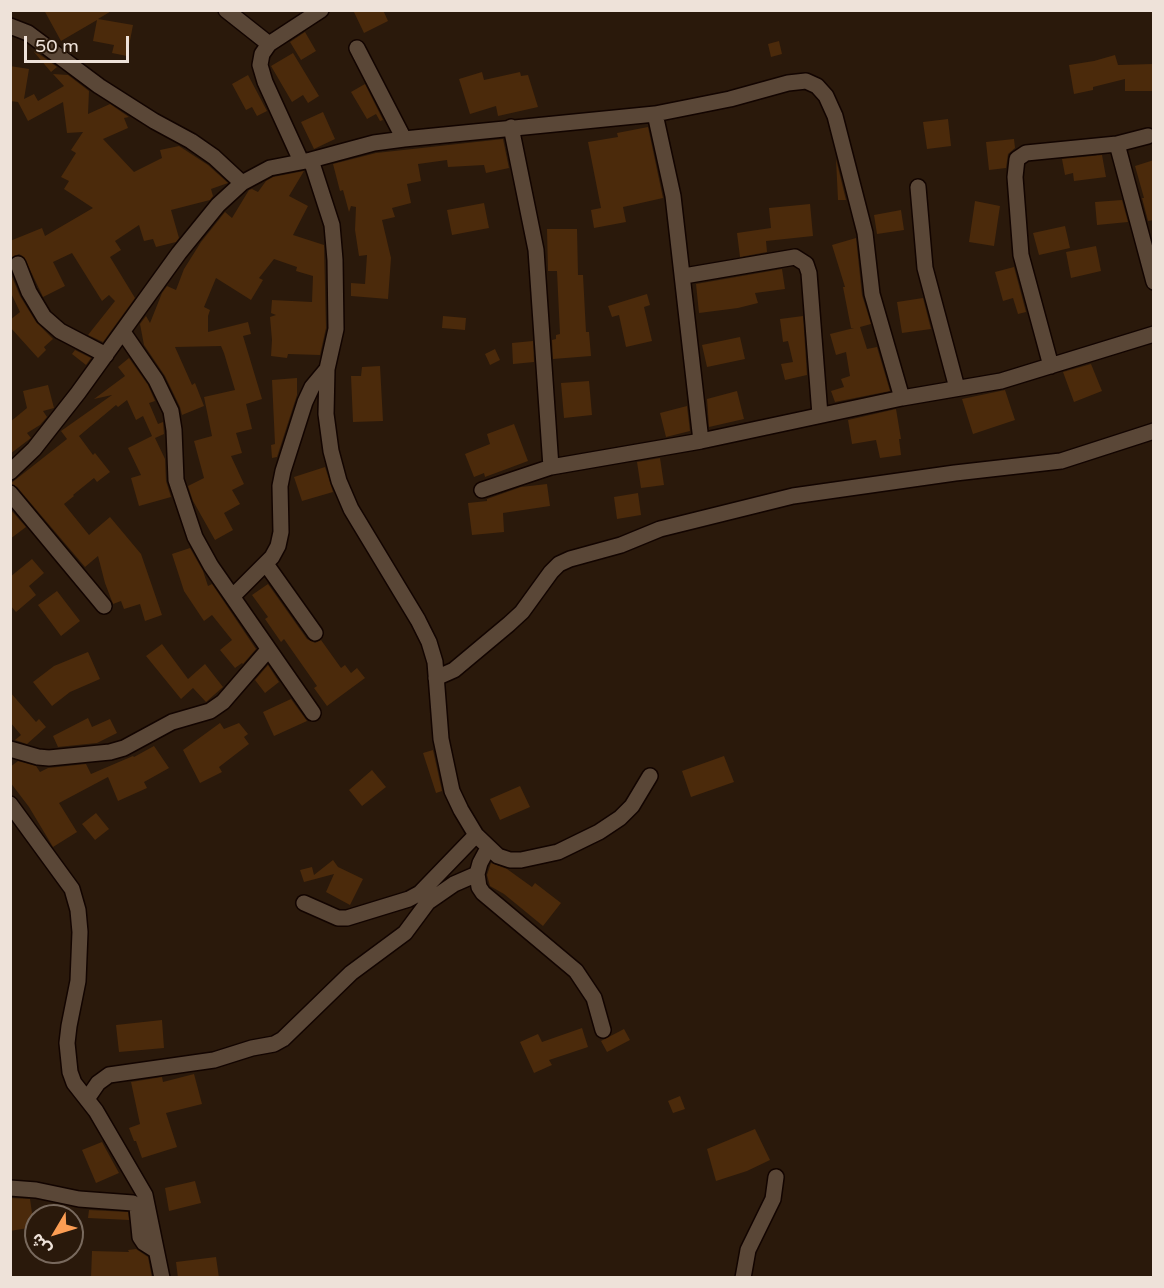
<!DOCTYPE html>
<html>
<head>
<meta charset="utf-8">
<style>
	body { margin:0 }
	#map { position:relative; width:1164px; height:1288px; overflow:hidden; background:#2a190b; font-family:"Varela Round","Noto Sans Arabic",sans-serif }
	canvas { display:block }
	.frame { position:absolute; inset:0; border:12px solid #eee2d9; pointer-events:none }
	.north { position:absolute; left:24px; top:1204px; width:60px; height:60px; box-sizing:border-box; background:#2a190b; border:2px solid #78695d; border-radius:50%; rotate:232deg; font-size:16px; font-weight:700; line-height:24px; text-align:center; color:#eee2d9 }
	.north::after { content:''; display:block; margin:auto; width:21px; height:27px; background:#fc9d53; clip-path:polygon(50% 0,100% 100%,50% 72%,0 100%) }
	.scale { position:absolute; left:24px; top:36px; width:105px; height:27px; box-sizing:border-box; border:3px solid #eee2d9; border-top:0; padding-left:8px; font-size:18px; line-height:21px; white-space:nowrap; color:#eee2d9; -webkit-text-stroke:4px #2a190b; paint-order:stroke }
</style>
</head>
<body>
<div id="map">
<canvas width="1164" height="1288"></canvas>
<div class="frame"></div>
<div class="north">ش</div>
<div class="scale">50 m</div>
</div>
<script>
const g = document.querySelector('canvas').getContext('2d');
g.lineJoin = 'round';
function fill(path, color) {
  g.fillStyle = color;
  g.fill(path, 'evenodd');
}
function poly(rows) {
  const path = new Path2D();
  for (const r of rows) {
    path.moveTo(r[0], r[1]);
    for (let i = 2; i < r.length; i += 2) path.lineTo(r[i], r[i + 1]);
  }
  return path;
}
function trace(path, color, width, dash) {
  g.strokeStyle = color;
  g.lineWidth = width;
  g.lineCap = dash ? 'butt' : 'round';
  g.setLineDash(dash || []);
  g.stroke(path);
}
fill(poly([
	[44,10,113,10,98,19,133,25,127,56,112,53,114,45,93,41,97,20,61,41],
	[353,10,383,10,388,21,364,33],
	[305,32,316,51,301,60,290,42],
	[779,41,782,54,771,57,768,44],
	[35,51,57,67,51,72,34,52],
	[293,53,319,96,308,103,303,95,292,102,271,66],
	[1115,55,1118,65,1153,64,1154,91,1125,91,1125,79,1093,87,1093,90,1074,94,1069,65,1094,61],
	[10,66,29,69,24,99,34,94,38,101,64,86,53,74,68,75,89,91,88,114,110,104,129,117,124,118,128,128,103,139,134,172,162,158,160,150,179,146,208,165,228,183,211,189,213,196,210,200,171,210,179,238,176,242,156,247,153,239,144,241,139,225,115,241,121,250,110,257,135,298,103,342,88,335,115,301,109,295,102,301,72,253,53,262,65,286,43,297,24,257,19,254,10,258,10,241,42,228,45,236,93,208,64,189,69,181,61,177,76,153,71,150,83,132,67,133,63,102,28,121,18,102,10,101],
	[482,72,484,80,520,72,521,76,528,75,538,107,498,116,496,106,470,114,459,79],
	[248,75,267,111,257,116,252,107,246,110,232,84],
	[365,84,383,120,380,121,376,114,367,119,351,92],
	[323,112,335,139,314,149,301,122],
	[948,119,951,146,927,149,923,122],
	[648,127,663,198,623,207,626,222,594,228,591,210,601,208,588,142,618,137,617,133],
	[503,139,509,168,486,173,484,165,448,167,447,160,418,164,421,181,407,184,411,203,392,208,395,217,382,220,391,258,388,299,351,296,351,283,365,284,367,255,359,256,355,230,356,207,351,206,349,212,343,190,340,191,333,164,376,153],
	[1014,139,1015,148,1008,154,1006,168,989,170,986,142],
	[1102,155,1106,177,1074,181,1073,173,1065,175,1062,159],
	[836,159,846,200,838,200],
	[1154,160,1154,220,1148,221,1142,198,1144,198,1135,166],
	[304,171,289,196,308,206,293,235,324,245,326,328,320,355,288,354,287,358,271,356,272,340,270,317,276,315,271,313,272,300,312,302,313,276,296,271,297,267,274,259,259,278,263,280,251,300,216,278,204,307,210,310,208,316,208,332,248,322,251,334,243,336,262,399,246,404,252,429,236,433,242,453,231,456,244,484,232,490,240,504,224,513,233,530,215,540,193,501,188,486,204,478,194,441,212,436,204,397,235,390,224,353,221,346,175,347,192,385,195,383,204,406,182,415,180,407,165,376,144,345,140,324,146,316,150,323,162,293,167,286,176,290,184,269,201,242,225,212,232,218,249,190,252,189,258,192,266,181,273,177],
	[1122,200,1128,222,1097,225,1095,202],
	[975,201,1000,206,994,246,969,242],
	[484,203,489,228,452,235,447,210],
	[810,204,813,236,766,241,767,252,740,257,737,233,771,228,769,208],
	[901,210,904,230,877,234,874,215],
	[1065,226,1070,248,1039,255,1033,233],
	[547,229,577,229,578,275,583,275,586,332,589,332,591,356,553,359,552,340,556,339,556,335,560,334,557,271,548,271],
	[856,238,862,295,871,324,860,327,867,349,877,347,890,391,835,402,831,391,844,387,841,379,850,376,846,352,836,355,830,334,854,328,851,328,843,287,845,287,832,245],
	[1096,246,1101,271,1071,278,1066,252],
	[1014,267,1026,312,1018,314,1013,298,1003,301,995,272],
	[782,269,785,289,755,293,758,303,738,308,699,313,696,284],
	[10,272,20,296,36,322,53,339,44,347,46,350,38,358,10,327,10,320,20,312,10,291],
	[647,294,650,305,644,307,652,341,626,347,619,315,612,317,608,306],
	[923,298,931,329,902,333,897,302],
	[443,316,466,318,465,330,442,328],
	[803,316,807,375,785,380,781,364,793,362,788,341,783,342,780,319],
	[740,337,745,359,707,367,702,345],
	[533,341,534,362,513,364,512,343],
	[495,349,500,360,490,365,485,354],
	[75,350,91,358,86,365,72,354],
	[129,358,148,385,155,401,149,403,158,424,163,422,164,434,155,438,165,459,166,481,171,497,139,506,131,478,141,475,128,448,152,436,143,416,136,420,127,400,118,407,116,405,79,436,93,455,95,453,110,472,97,482,94,478,73,495,74,496,64,504,89,535,110,517,141,554,162,615,145,621,140,604,124,609,121,601,113,604,105,583,98,556,85,567,17,487,10,484,67,439,61,431,112,395,94,399,125,376,118,367],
	[1091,364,1102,391,1074,402,1063,372],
	[380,366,383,421,353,422,351,376,361,376,362,367],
	[297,378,297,395,277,457,272,458,271,445,275,444,272,380],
	[589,381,592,415,564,418,561,383],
	[48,385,54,408,43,411,47,417,40,425,27,433,31,438,10,454,10,422,27,408,23,391],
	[1005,390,1015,420,973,434,962,399],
	[737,391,744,419,709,427,707,399],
	[687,406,690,431,666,437,660,413],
	[896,409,901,439,899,439,901,455,880,458,876,440,852,444,848,420],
	[514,424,528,461,485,477,484,473,474,477,465,454,490,444,487,434],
	[660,458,664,485,641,488,637,462],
	[325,467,333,492,302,501,294,477],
	[547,484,550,506,503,513,504,532,472,535,468,503,487,501,487,499,521,487],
	[638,493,641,515,617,519,614,497],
	[10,509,26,527,10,539],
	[190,548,203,571,208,586,212,584,256,649,243,664,242,663,235,668,220,650,232,640,212,615,204,621,184,591,172,554],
	[32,559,44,573,29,586,36,595,16,612,10,605,10,577],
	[268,584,307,639,315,643,321,640,341,668,345,665,351,673,357,668,365,678,327,706,314,688,317,686,284,639,281,642,265,619,268,617,252,595],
	[57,591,80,621,61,636,38,605],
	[162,644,188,679,205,664,223,687,206,702,193,688,181,699,146,656],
	[88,652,100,679,70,692,52,706,33,682,54,666],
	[268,665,279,682,265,693,255,680],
	[10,692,36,722,39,719,46,727,27,744,15,740,21,735,10,722],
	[291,699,307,721,274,736,263,712],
	[88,718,92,727,110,719,117,733,97,743,58,747,53,736],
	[220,723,224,729,239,723,248,734,244,737,249,744,219,767,222,772,200,783,183,750],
	[154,746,169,768,144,782,147,788,118,801,108,777,59,803,77,832,53,847,29,807,10,782,10,767,18,761,36,766,40,772,48,768,86,764,91,774,133,756,134,757],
	[433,750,442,791,436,793,423,753],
	[724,756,734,782,691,797,682,771],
	[372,770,386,787,362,806,349,790],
	[520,786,530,807,500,820,490,799],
	[96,813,109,829,95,840,82,824],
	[333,860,338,867,363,879,350,905,326,892,334,874,304,882,300,870,312,867,314,875],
	[491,863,507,869,532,887,535,883,561,903,543,926,504,894,490,886,487,875],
	[162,1020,164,1048,119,1052,116,1025],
	[582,1028,588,1047,549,1060,552,1065,534,1073,520,1042,538,1034,542,1042],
	[624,1029,630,1040,607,1052,601,1041],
	[194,1074,202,1104,166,1113,177,1147,142,1158,136,1141,134,1141,129,1128,140,1124,131,1082,162,1077,163,1082],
	[680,1096,685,1109,673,1113,668,1101],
	[755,1129,770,1160,747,1171,716,1181,707,1149],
	[102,1142,119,1173,96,1183,82,1150],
	[195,1181,201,1203,169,1211,165,1188],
	[10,1198,30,1199,34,1227,10,1231],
	[89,1210,128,1212,129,1220,88,1218],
	[136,1249,148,1257,152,1278,91,1278,92,1251,129,1252,128,1250],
	[216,1257,219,1278,178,1278,176,1262]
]), '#4b2a0b');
const minor = poly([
	[226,10,269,44],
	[10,26,28,33,99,86,154,121,191,141,214,157,242,183],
	[357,48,404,139],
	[655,114,673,196,701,441],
	[1117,144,1154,282],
	[311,160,374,143,404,139,655,114,730,99,788,83,806,81,817,86,826,96,835,116,865,233,872,294,902,398],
	[301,161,265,82,260,65,262,54,269,44,321,10],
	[918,187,925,268,957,388],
	[18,264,29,292,44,317,60,331,106,355],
	[684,276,795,257,806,264,809,273,820,415],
	[123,332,156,380,171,411,174,430,176,480,195,537,211,566,313,713],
	[1051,366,1021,255,1015,177,1017,159,1026,153,1117,144,1148,136],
	[551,467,701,441,902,398,1001,381,1154,334],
	[10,472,34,449,78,393,179,253,218,205,242,183,270,168,311,160,332,225,335,260,336,329,327,369,326,414,331,451,339,481,351,509,418,620,429,642,435,662,441,739,452,791,461,810,476,835,498,856,510,860,521,860,558,852,599,832,620,818,632,806,650,776],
	[482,490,551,467,536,250,511,127],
	[10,493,104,606],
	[266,564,315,633],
	[233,596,272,557,278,546,281,532,280,486,283,471,305,402,312,387,327,369],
	[436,678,454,670,509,624,522,612,551,572,559,564,570,559,621,545,660,529,793,496,955,473,1061,461,1154,431],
	[10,749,38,757,49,758,110,752,124,748,172,722,210,711,223,702,268,650],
	[10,804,72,889,78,910,80,932,78,981,69,1026,67,1043,70,1072,74,1083,96,1111,145,1195,162,1278],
	[488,848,480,863,477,874,479,887,483,893,576,971,594,998,603,1030],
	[304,903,338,918,347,918,409,899,420,893,476,835],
	[87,1099,98,1083,109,1075,214,1060,252,1048,274,1044,283,1039,351,973,405,933,428,902,454,884,477,874],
	[10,1188,36,1190,79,1199,133,1203,137,1207,140,1237,144,1243,155,1250],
	[743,1278,748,1250,773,1199,776,1177]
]);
trace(minor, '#120400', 18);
trace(minor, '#5a4737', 15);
</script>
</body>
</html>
